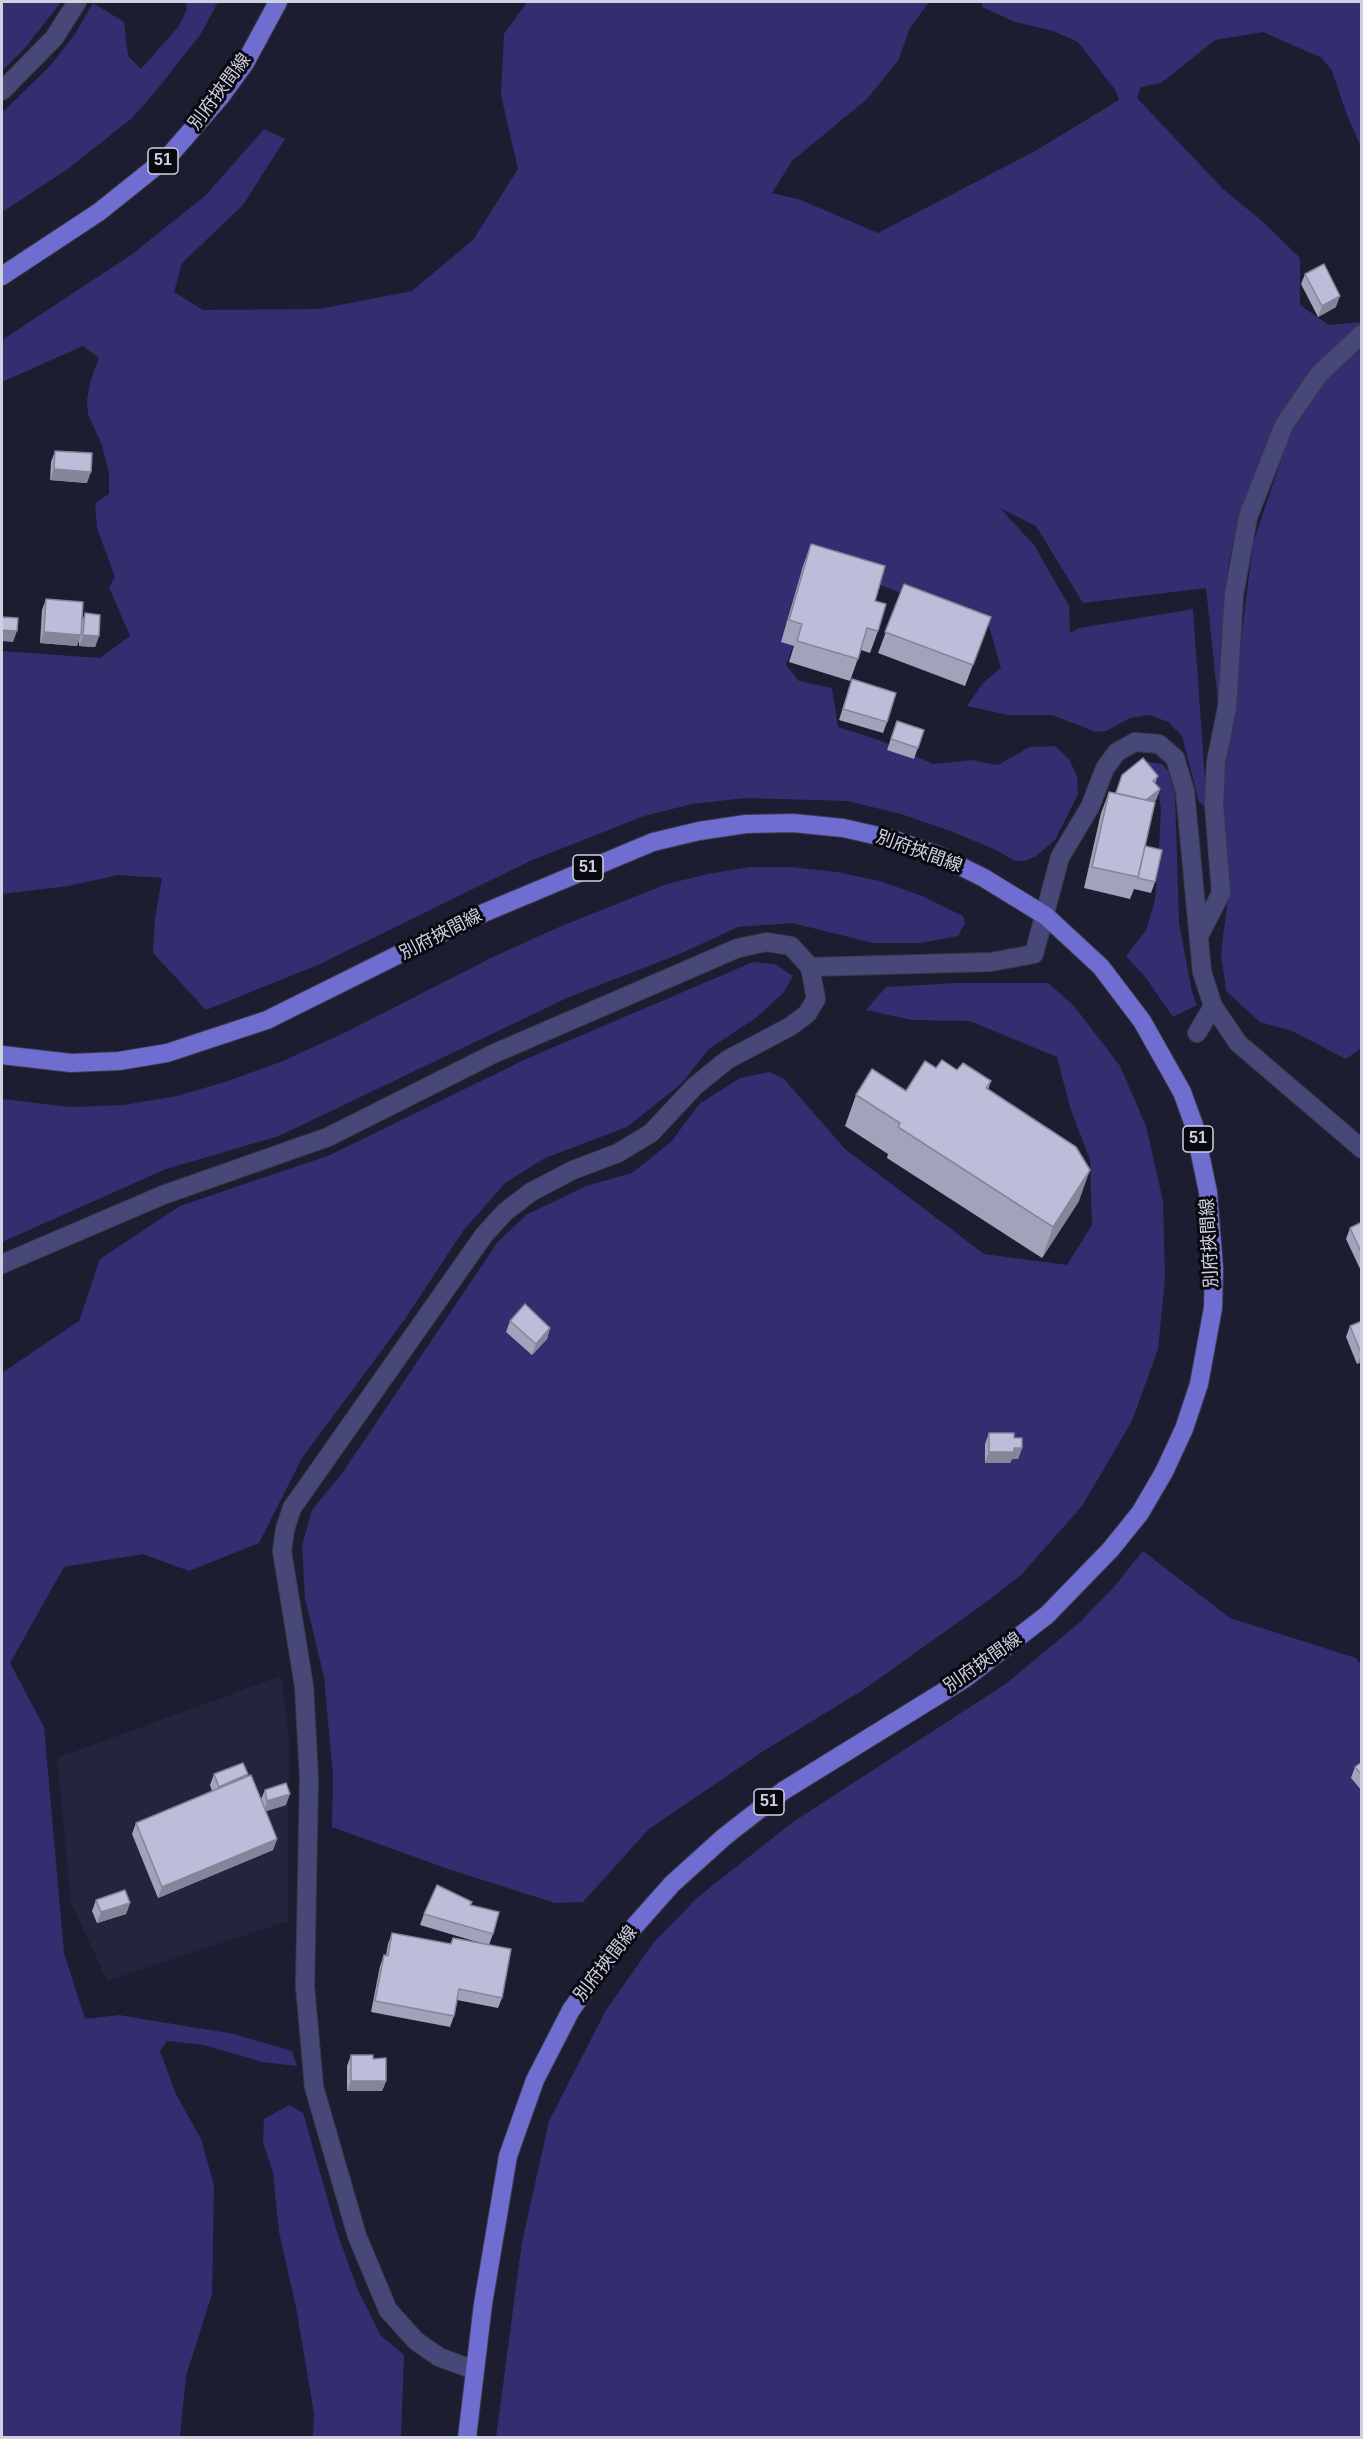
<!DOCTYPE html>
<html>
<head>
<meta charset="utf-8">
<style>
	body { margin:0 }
	#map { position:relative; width:1363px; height:2439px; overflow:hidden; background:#1d1d31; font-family:Arial,sans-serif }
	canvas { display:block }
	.frame { position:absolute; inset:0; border:3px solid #d0d1df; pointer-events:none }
</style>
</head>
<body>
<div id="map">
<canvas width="1363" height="2439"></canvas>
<div class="frame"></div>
</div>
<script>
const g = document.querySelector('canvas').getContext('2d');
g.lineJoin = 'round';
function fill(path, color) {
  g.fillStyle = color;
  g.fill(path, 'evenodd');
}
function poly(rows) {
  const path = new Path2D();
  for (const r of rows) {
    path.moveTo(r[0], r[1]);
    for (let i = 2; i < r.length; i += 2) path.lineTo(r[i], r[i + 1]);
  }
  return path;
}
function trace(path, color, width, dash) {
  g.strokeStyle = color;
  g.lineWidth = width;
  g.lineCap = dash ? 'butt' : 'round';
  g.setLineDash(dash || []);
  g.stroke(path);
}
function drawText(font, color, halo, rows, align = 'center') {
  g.font = font + ' Arial,"Noto Sans JP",sans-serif';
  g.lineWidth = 6;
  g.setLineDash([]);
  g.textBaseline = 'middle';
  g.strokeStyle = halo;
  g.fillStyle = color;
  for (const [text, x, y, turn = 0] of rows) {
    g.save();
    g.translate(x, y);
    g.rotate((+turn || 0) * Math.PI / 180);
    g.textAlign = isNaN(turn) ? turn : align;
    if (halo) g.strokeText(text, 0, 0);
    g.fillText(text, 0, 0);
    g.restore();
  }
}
fill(poly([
	[281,1676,289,1736,288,1921,107,1981,71,1902,57,1758]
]), '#24243e');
fill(poly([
	[2,2,61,2,25,48,2,71],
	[186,2,218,2,200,35,155,92,132,118,68,169,2,212,2,113,50,66,75,34,93,3,124,22,128,56,141,69,179,26,187,9],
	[527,2,929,2,910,28,898,61,867,99,792,161,772,193,801,200,878,233,1035,151,1119,100,1116,91,1078,42,1053,31,1015,22,982,7,982,2,1361,2,1361,147,1347,115,1332,71,1322,58,1263,32,1215,40,1161,83,1141,87,1137,98,1222,188,1263,222,1300,258,1300,305,1329,325,1361,322,1361,325,1336,347,1279,418,1262,455,1238,520,1229,563,1221,640,1219,711,1206,588,1083,603,1036,526,1000,508,1034,545,1069,606,1070,633,1079,628,1193,609,1207,808,1199,802,1182,736,1168,722,1149,715,1130,718,1106,731,1096,732,1052,715,1008,715,967,706,983,683,1001,668,989,626,824,564,786,665,799,681,832,688,838,727,879,740,933,764,971,760,998,765,1030,747,1055,746,1069,759,1077,776,1078,794,1055,840,1036,856,1025,861,1015,861,994,849,953,832,901,814,847,801,745,798,692,804,644,816,530,861,318,965,206,1010,153,953,155,919,162,878,118,875,68,886,2,894,2,651,100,658,130,636,109,587,115,577,97,528,95,503,109,494,109,473,102,445,88,414,87,400,91,379,99,358,83,346,2,382,2,340,131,255,206,195,264,129,285,139,243,205,182,263,174,292,203,310,319,309,412,291,473,240,518,169,501,95,504,34],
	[1361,349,1361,1048,1346,1059,1292,1031,1260,1022,1226,991,1221,953,1230,881,1221,805,1253,543,1292,428,1311,395,1329,376],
	[1143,761,1162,764,1168,771,1175,793,1179,923,1192,992,1197,1005,1173,1017,1146,978,1126,956,1146,930,1155,900,1159,852,1161,809,1158,789],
	[749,867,791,867,837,872,880,881,922,896,963,916,965,923,958,936,921,943,873,943,792,923,738,927,682,953,569,997,279,1136,166,1169,2,1242,2,1099,71,1107,124,1105,177,1096,228,1081,283,1061,346,1032,493,957,559,927,667,884,708,874],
	[753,962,775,964,793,976,784,992,757,1017,709,1049,681,1084,627,1127,545,1158,505,1183,463,1231,405,1319,302,1458,259,1543,189,1571,143,1554,64,1567,10,1663,44,1727,64,1953,85,2019,119,2015,234,2034,292,2051,297,2066,262,2062,204,2045,167,2041,160,2051,176,2094,201,2139,214,2186,212,2294,186,2376,180,2437,2,2437,2,1373,79,1321,100,1259,180,1206,330,1155,526,1059],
	[957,983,1048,983,1074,1006,1120,1066,1146,1126,1163,1201,1165,1280,1158,1349,1132,1421,1082,1506,1021,1575,989,1600,866,1688,762,1752,649,1829,583,1902,555,1903,448,1869,332,1827,333,1776,324,1677,305,1598,302,1546,312,1510,343,1472,497,1243,526,1215,586,1186,632,1173,672,1141,699,1104,740,1078,770,1072,784,1079,845,1149,984,1254,1067,1265,1092,1225,1090,1160,1070,1107,1057,1057,970,1021,912,1020,866,1010,886,987],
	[1143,1551,1230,1618,1356,1658,1361,1665,1361,2437,496,2438,522,2242,549,2121,606,2010,654,1942,698,1897,793,1822,1007,1683,1079,1623,1113,1588],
	[289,2105,303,2113,337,2232,357,2288,381,2336,404,2355,401,2437,313,2437,314,2414,296,2307,279,2232,273,2173,263,2142,264,2119]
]), '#322e6f');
const minor = poly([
	[2,91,54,38,77,2],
	[1200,934,1221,893,1214,804,1216,762,1227,708,1234,595,1248,517,1284,425,1319,374,1362,334],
	[810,967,991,962,1034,954,1060,857,1090,807,1105,768,1117,752,1135,742,1159,744,1175,758,1185,791,1202,972,1213,1006,1238,1043,1362,1149],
	[1197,1033,1213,1006],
	[2,1264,163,1195,328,1137,493,1054,738,948,767,942,791,946,810,967,816,999,807,1014,791,1026,727,1060,695,1086,651,1133,618,1153,573,1170,531,1192,505,1212,484,1235,292,1508,285,1529,282,1551,304,1686,309,1778,305,1986,314,2087,357,2236,388,2310,416,2341,439,2357,474,2370]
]);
const major = poly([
	[2,276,99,212,169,156,221,96,245,63,278,2],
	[2,1055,71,1063,119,1061,167,1053,267,1020,474,917,653,842,699,831,746,824,793,823,843,828,892,839,940,856,984,878,1046,916,1101,967,1142,1021,1182,1092,1194,1125,1208,1192,1214,1269,1213,1308,1199,1384,1184,1429,1164,1472,1140,1513,1111,1549,1047,1615,964,1679,783,1791,724,1837,672,1884,617,1946,571,2010,535,2080,508,2156,483,2304,467,2438]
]);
trace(minor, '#3a3a4d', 20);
trace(major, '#3a3a4d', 20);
trace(minor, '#474877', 18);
trace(major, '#6f6dcf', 18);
fill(poly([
	[1305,274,1336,307,1318,317,1301,284],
	[55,451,87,483,50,480,51,462],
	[811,544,875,601,878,631,870,653,861,650,850,681,789,662,794,646,781,642,803,566],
	[904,584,991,617,965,686,878,653],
	[46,599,82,621,85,613,99,636,95,647,79,646,79,639,77,646,40,643,42,610],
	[852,679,887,722,883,733,839,720],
	[897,721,924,730,914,759,887,750],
	[1158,776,1155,783,1160,789,1156,800,1153,802,1145,846,1155,882,1151,893,1134,889,1130,899,1084,888,1101,813,1109,792,1116,793],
	[936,1068,957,1070,991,1081,988,1090,1079,1201,1042,1258,887,1158,888,1154,845,1126,856,1095,906,1091],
	[1362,1222,1362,1273,1346,1239,1350,1228],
	[510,1321,550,1328,547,1339,532,1355,506,1332],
	[1362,1321,1362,1362,1357,1364,1346,1337,1350,1326],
	[989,1433,1014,1438,1022,1448,1018,1459,1012,1459,1010,1463,985,1463,985,1444],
	[1362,1762,1362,1791,1351,1778,1355,1767],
	[214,1774,247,1777,261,1799,265,1790,286,1805,266,1811,277,1839,273,1850,158,1898,132,1834,136,1823,212,1791,210,1785],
	[96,1900,130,1903,126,1914,97,1923,92,1911],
	[472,1902,471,1905,493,1934,489,1945,502,1998,498,2008,457,2000,454,2016,450,2027,371,2012,380,1966,384,1955,386,1955,388,1944,392,1933,450,1944,453,1938,484,1944,420,1925,424,1914],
	[351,2055,373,2059,386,2081,382,2091,347,2091,347,2066]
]), '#a2a3bb');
fill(poly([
	[1340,296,1336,307,1318,317,1322,306],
	[54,469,91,472,87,483,50,480],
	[2,630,17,631,13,642,2,641],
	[44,632,81,635,77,646,40,643],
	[83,635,99,636,95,647,79,646],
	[1160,789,1156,800,1140,812,1144,801],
	[1090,1170,1079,1201,1042,1258,1053,1227],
	[550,1328,547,1339,532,1355,536,1344],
	[1362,1353,1362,1362,1357,1364],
	[1014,1448,1022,1448,1018,1459,1012,1459,1010,1463,985,1463,989,1452],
	[248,1774,244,1785,215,1798,219,1787],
	[290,1794,286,1805,264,1812,267,1801],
	[277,1839,273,1850,158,1898,162,1887],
	[130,1903,126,1914,97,1923,101,1912],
	[351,2081,386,2081,382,2091,347,2091]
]), '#848598');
const building = poly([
	[1324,264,1340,296,1322,306,1305,274,1324,264],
	[55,451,92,453,91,472,54,469,55,451],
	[811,544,885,566,875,601,886,604,878,631,867,628,858,659,797,641,802,624,789,620,811,544],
	[904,584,991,617,973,665,885,632,904,584],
	[46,599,83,602,81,635,44,632,46,599],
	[85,613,100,615,99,636,83,635,85,613],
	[2,617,18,618,17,631,2,630,2,617],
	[852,679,896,693,887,722,843,709,852,679],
	[897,721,924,730,918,748,891,739,897,721],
	[1143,758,1158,776,1153,781,1160,789,1146,800,1116,793,1122,775,1143,758],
	[1109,792,1155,802,1138,877,1092,867,1109,792],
	[1145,846,1162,850,1155,882,1138,878,1145,846],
	[942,1060,957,1070,963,1063,991,1081,986,1088,1076,1147,1090,1170,1053,1227,898,1127,900,1123,856,1095,872,1069,906,1091,925,1061,936,1068,942,1060],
	[1362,1222,1362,1254,1350,1228,1362,1222],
	[525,1304,550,1328,536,1344,510,1321,525,1304],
	[1362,1321,1362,1353,1361,1353,1350,1326,1362,1321],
	[989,1433,1014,1433,1014,1438,1022,1438,1022,1448,1014,1448,1014,1452,989,1452,989,1433],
	[1362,1762,1362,1775,1355,1767,1362,1762],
	[243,1763,248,1774,219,1787,214,1774,243,1763],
	[251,1775,277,1839,162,1887,136,1823,251,1775],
	[286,1783,290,1794,267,1801,265,1790,286,1783],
	[437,1885,472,1902,470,1905,499,1912,493,1934,424,1914,437,1885],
	[125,1890,130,1903,101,1912,96,1900,125,1890],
	[392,1933,451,1944,453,1938,511,1949,502,1998,459,1989,454,2016,375,2001,384,1955,388,1956,392,1933],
	[351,2055,373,2055,373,2059,386,2058,386,2081,351,2081,351,2055]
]);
fill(building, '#bcbed9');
trace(building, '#848598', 1.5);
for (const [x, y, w] of [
	[163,161,30],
	[588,868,30],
	[1198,1139,30],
	[769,1802,30]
]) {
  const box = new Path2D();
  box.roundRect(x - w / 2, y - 13, w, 26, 4.5);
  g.fillStyle = '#080911';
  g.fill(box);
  trace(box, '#d0d1df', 1.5);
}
drawText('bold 16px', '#d0d1df', null, [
	["51",163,161],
	["51",588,868],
	["51",1198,1139],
	["51",769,1802]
]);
drawText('18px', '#d0d1df', '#080911', [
	["別府挾間線",220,92,-53],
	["別府挾間線",919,852,20],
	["別府挾間線",441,935,-27],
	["別府挾間線",1210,1243,-93],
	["別府挾間線",983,1663,-35],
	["別府挾間線",606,1964,-52]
]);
</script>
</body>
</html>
